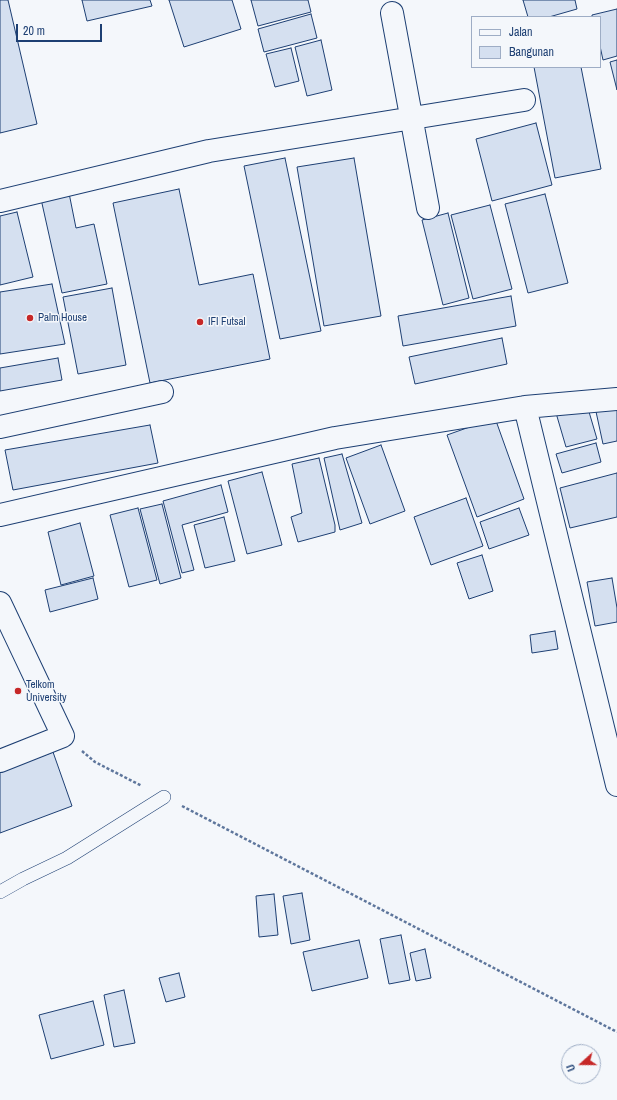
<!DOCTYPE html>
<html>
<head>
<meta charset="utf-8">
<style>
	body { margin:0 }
	#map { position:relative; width:617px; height:1100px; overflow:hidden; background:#f4f7fb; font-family:"Archivo Narrow",sans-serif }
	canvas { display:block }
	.legend { position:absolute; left:471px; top:16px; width:130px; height:52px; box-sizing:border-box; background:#f4f7fb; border:1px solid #9eadc5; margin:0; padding:5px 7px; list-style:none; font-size:12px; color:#1d3f73 }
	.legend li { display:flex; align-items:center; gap:8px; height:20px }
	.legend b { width:20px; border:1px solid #9eadc5 }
	.north { position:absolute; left:561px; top:1044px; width:40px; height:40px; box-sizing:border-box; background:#f4f7fb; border:1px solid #9eadc5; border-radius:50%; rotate:249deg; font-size:11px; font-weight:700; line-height:16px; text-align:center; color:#1d3f73 }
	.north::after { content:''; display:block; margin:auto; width:14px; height:18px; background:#c62828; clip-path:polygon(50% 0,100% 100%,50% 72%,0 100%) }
	.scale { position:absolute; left:16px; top:24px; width:86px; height:18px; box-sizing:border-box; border:2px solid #1d3f73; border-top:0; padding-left:5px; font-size:12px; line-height:14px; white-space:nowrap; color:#1d3f73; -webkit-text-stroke:3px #f4f7fb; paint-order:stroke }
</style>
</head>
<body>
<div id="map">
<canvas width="617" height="1100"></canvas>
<ul class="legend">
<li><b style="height:5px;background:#f4f7fb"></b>Jalan</li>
<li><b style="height:11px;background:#d5e0f0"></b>Bangunan</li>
</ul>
<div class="north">U</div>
<div class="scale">20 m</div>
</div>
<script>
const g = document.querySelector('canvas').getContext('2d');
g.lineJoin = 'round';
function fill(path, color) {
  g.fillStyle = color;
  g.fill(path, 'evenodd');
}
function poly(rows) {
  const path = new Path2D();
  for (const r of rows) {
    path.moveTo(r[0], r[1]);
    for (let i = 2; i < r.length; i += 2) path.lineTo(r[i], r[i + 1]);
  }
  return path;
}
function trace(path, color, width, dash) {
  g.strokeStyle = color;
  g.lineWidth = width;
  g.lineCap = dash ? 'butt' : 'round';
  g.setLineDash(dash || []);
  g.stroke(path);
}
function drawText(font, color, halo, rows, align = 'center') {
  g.font = font + ' "Archivo Narrow",sans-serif';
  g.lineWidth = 3;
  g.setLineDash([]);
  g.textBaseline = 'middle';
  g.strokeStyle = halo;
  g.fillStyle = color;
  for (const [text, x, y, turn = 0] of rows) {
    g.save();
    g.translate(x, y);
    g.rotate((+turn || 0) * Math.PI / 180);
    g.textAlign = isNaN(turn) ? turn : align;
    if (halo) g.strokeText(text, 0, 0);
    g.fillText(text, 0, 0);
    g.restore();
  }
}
const building = poly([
	[0,0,8,0,37,124,0,133,0,0],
	[82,0,150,0,152,6,87,21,82,0],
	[169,0,232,0,241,29,184,47,169,0],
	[251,0,308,0,311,12,258,26,251,0],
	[523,0,575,0,577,9,549,17,528,17,523,0],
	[617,9,617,56,603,60,600,46,600,17,592,17,592,15,617,9],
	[311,14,317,38,264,52,258,29,311,14],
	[321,40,332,90,307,96,295,47,321,40],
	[291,48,299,81,275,87,266,54,291,48],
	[617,60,617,90,610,62,617,60],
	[534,67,581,67,601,169,555,178,534,67],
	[536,123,552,185,492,201,476,139,536,123],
	[285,158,321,331,280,339,244,166,285,158],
	[354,158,381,316,324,326,297,167,354,158],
	[179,189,199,285,253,274,270,359,150,383,113,203,179,189],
	[69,193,76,228,94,224,107,284,62,293,41,199,69,193],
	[545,194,568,283,528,293,505,204,545,194],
	[490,205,512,289,473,299,451,215,490,205],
	[17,212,33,277,0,285,0,216,17,212],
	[448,213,469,298,443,305,422,220,448,213],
	[52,284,65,344,0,354,0,292,52,284],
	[112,288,126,365,78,374,63,297,112,288],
	[511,296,516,326,403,346,398,316,511,296],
	[502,338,507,364,415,384,409,357,502,338],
	[58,358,62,380,0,391,0,368,58,358],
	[617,402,617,441,603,444,595,407,617,402],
	[587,405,597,439,566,447,556,413,587,405],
	[495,418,524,499,477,517,447,435,495,418],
	[150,425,158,463,13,490,5,450,150,425],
	[596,443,601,462,562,473,556,454,596,443],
	[381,445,405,511,370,524,346,458,381,445],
	[342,454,362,523,340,530,324,458,342,454],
	[319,458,335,525,335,532,298,542,291,517,302,513,292,464,319,458],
	[262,472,282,545,247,554,228,481,262,472],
	[617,473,617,517,570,528,560,488,617,473],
	[221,485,228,512,182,525,194,570,182,573,163,501,221,485],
	[466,498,483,546,431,565,414,517,466,498],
	[162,504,181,578,160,584,140,509,162,504],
	[138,508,157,580,129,587,110,515,138,508],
	[519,508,529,535,489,549,480,522,519,508],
	[224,517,235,561,205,568,194,525,224,517],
	[80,523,94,576,61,585,48,532,80,523],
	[482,555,493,591,469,599,457,563,482,555],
	[93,578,98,599,50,612,45,590,93,578],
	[612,578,617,608,617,622,595,626,587,582,612,578],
	[555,631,558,649,532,653,530,635,555,631],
	[53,752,72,806,0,833,0,772,53,752],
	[302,893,310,940,291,944,283,896,302,893],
	[274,894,278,935,259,937,256,896,274,894],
	[401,935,410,980,389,984,380,939,401,935],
	[359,940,368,978,312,991,303,952,359,940],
	[425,949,431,978,416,981,410,953,425,949],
	[179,973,185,997,166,1002,159,978,179,973],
	[124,990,135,1043,114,1047,104,995,124,990],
	[93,1001,104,1045,51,1059,39,1015,93,1001]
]);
fill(building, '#d5e0f0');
trace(building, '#1d3f73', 1);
const lane = poly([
	[0,892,23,879,67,858,164,797]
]);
const street = poly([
	[392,13,428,208],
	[0,201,209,151,524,100],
	[525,407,617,785],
	[0,427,162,392],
	[0,515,335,438,525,407,617,399],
	[0,603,63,736,0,761]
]);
trace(lane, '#1d3f73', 14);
trace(street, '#1d3f73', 24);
trace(poly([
	[82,751,95,762,142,786],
	[182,806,617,1032]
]), '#5e769c', 2.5, [3, 2]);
trace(lane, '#f4f7fb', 13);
trace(street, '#f4f7fb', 22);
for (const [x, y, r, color] of [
	[30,318,4,"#c62828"],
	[200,322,4,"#c62828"],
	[18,691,4,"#c62828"]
]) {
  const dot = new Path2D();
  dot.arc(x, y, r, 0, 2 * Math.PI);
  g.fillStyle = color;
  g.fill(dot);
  trace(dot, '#f4f7fb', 1.5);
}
drawText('11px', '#1d3f73', '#f4f7fb', [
	["Palm House",38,318],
	["IFI Futsal",208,322],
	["Telkom",26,685],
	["University",26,698]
], 'left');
</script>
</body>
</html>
